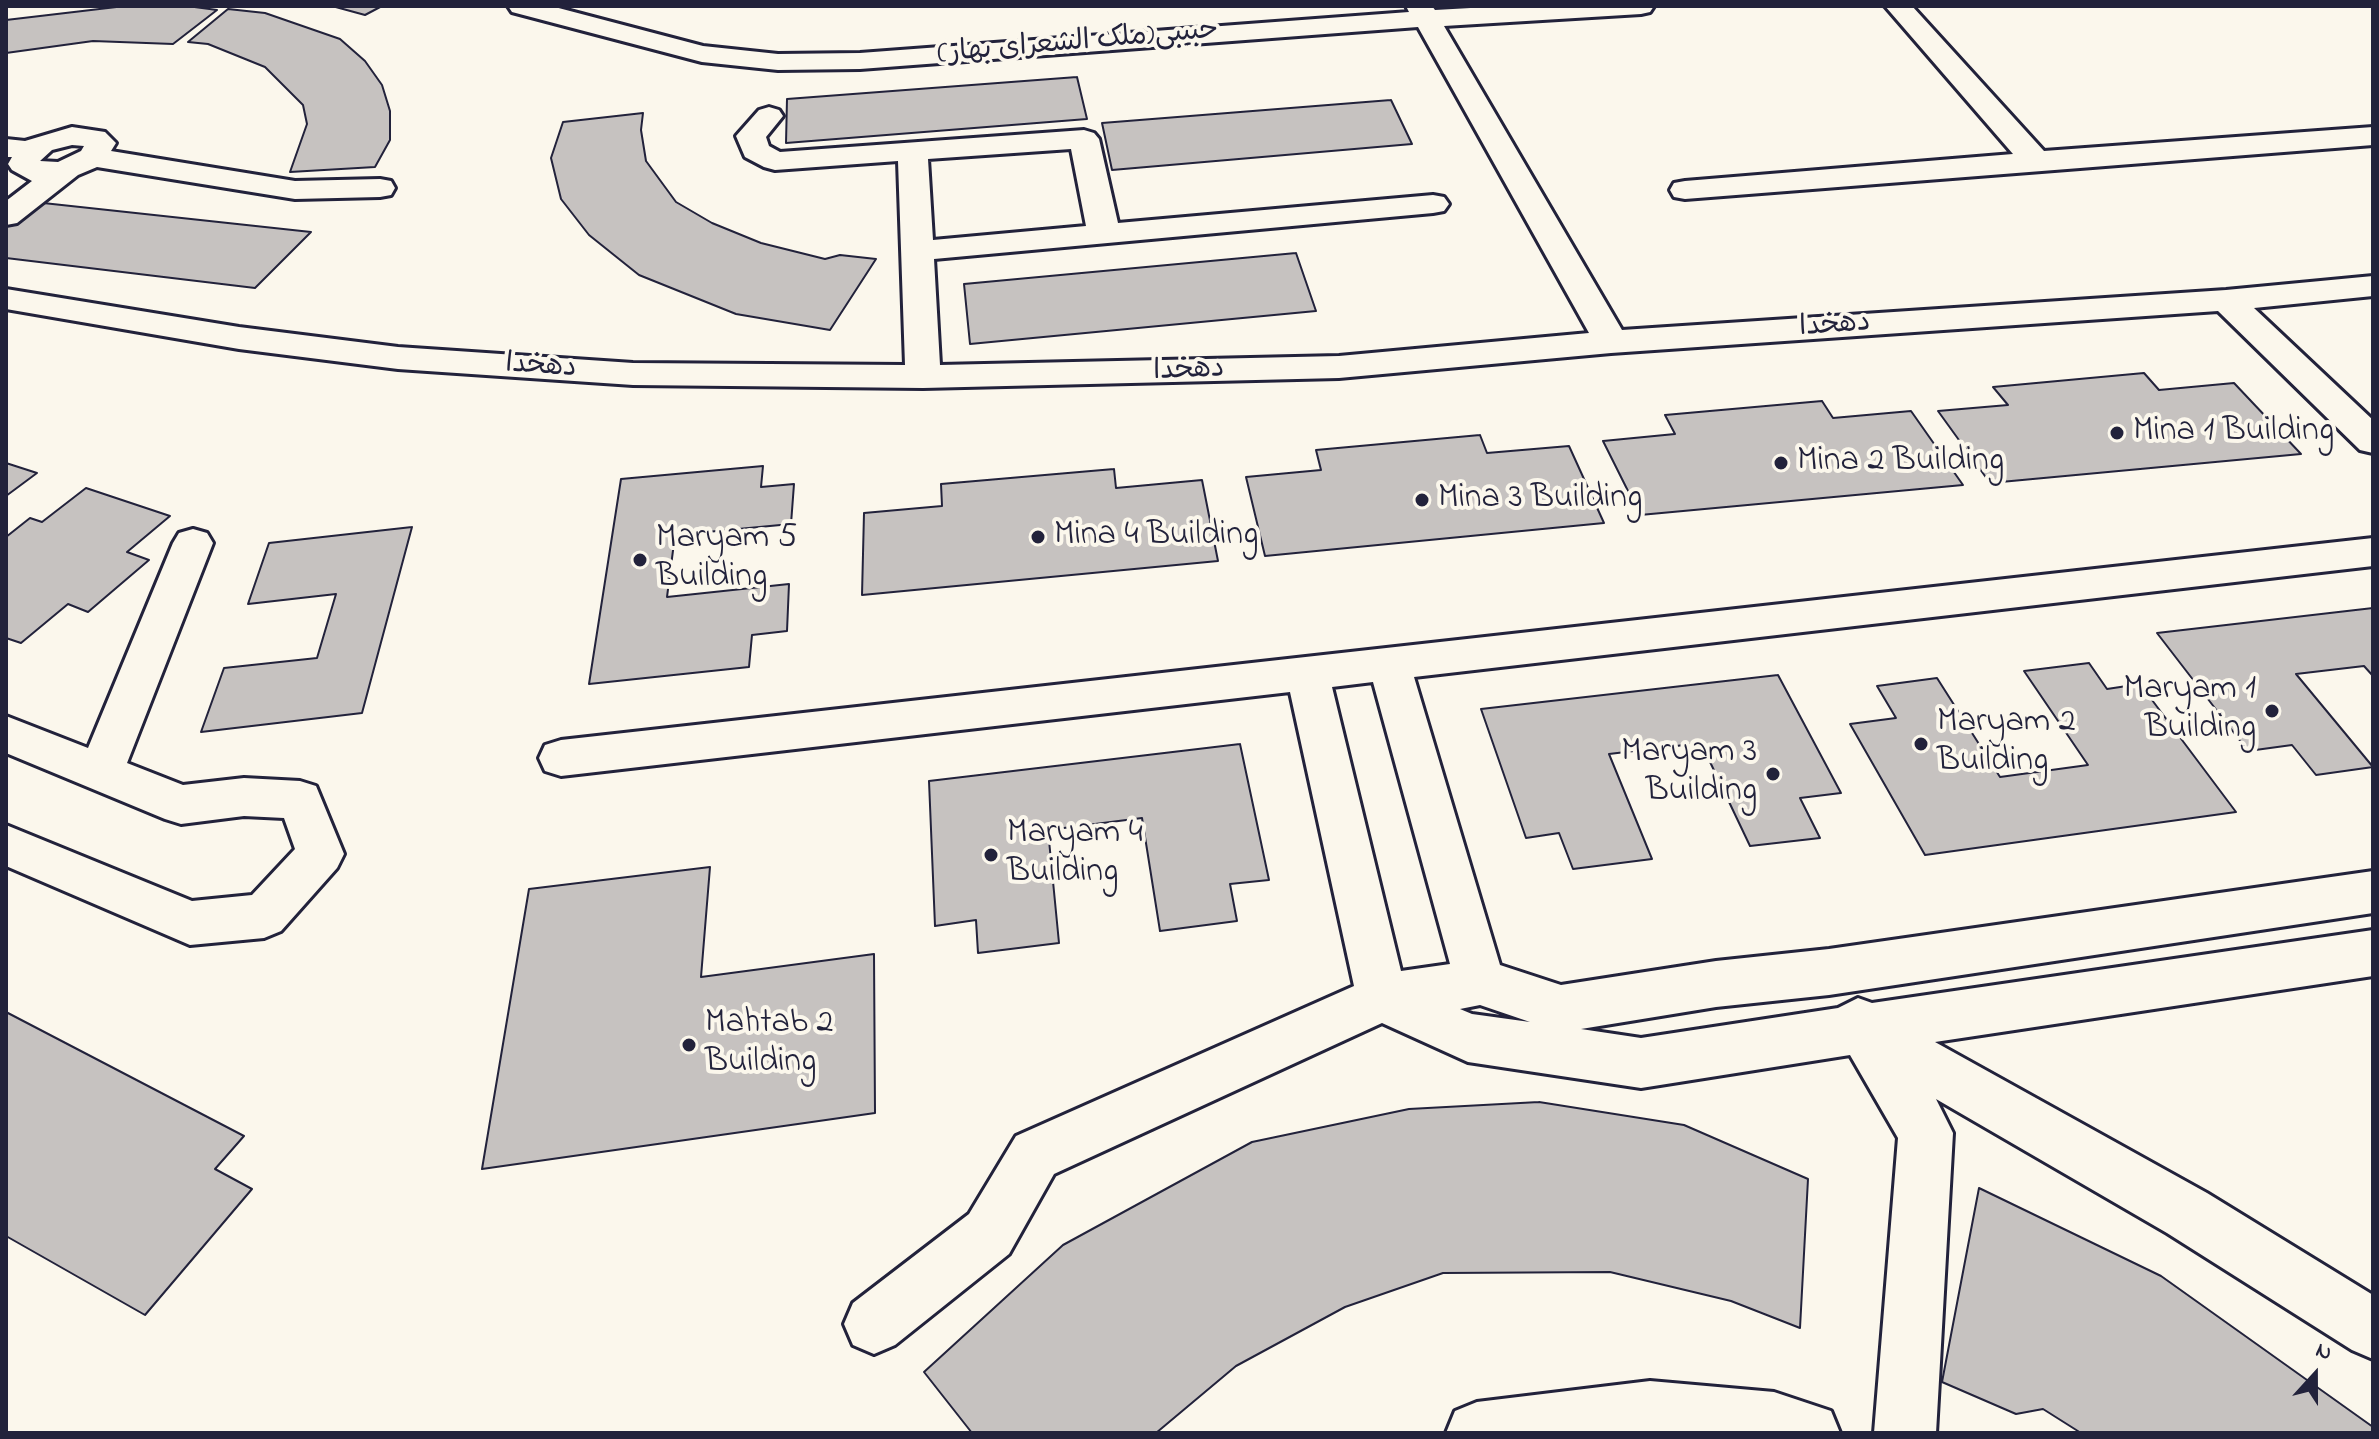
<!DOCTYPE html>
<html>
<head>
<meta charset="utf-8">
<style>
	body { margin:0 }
	#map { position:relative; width:2379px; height:1439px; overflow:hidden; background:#fbf7ec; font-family:"Indie Flower",sans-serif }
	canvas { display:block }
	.frame { position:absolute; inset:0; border:8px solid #22223b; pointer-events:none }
	.north { position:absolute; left:2275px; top:1335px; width:80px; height:80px; -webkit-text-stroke:6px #fbf7ec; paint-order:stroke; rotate:21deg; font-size:22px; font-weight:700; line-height:32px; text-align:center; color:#22223b }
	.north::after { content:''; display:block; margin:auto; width:28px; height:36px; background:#22223b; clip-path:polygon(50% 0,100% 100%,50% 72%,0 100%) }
</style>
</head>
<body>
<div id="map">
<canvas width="2379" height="1439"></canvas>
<div class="frame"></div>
<div class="north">N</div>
</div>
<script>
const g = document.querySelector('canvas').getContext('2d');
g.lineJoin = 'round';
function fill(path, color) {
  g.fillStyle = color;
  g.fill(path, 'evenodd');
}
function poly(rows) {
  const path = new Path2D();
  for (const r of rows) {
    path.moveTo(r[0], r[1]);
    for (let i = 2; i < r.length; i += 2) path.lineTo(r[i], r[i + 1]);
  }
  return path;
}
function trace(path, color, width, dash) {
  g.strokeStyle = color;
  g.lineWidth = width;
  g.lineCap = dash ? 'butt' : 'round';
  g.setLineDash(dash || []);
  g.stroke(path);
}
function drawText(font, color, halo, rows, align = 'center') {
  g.font = font + ' "Indie Flower","Playpen Sans Arabic",sans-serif';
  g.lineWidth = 8;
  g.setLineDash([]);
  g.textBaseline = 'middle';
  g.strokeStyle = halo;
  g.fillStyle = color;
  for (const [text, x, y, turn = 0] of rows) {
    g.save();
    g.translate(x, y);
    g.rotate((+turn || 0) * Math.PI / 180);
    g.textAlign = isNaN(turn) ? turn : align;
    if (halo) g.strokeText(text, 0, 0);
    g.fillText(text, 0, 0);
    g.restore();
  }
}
const building = poly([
	[125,6,187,6,217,10,173,44,93,41,6,53,6,20,125,6],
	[332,6,382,6,365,15,332,6],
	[228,9,265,13,340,39,365,61,382,85,390,111,390,140,375,167,290,172,307,124,303,105,265,67,208,44,188,42,228,9],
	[1077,77,1087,119,786,143,787,99,1077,77],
	[1391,100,1412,144,1112,170,1102,123,1391,100],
	[643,113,641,130,646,161,676,202,712,223,761,243,825,259,840,255,876,259,830,330,736,314,639,275,589,235,561,199,551,158,563,122,643,113],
	[34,202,311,232,255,288,6,258,6,225,34,202],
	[1296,253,1316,311,970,344,964,284,1296,253],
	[2144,373,2159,390,2234,383,2301,454,1990,483,1938,411,2008,405,1993,387,2144,373],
	[1822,401,1833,418,1911,411,1963,485,1640,515,1603,441,1675,434,1665,415,1822,401],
	[1480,435,1487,453,1569,446,1604,523,1265,556,1246,477,1321,470,1316,450,1480,435],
	[6,463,37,473,6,496,6,463],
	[763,466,761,487,794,484,791,524,675,535,667,597,789,584,787,631,752,635,749,667,589,684,621,479,763,466],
	[1114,469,1116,488,1202,480,1218,561,862,595,864,513,942,506,941,484,1114,469],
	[86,488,170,516,127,552,149,560,88,612,68,604,21,643,6,638,6,537,30,518,42,522,86,488],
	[412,527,362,713,201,732,224,668,317,658,336,594,248,604,269,543,412,527],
	[2373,608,2373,676,2364,666,2296,674,2373,767,2316,775,2292,745,2248,751,2157,633,2373,608],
	[2089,663,2107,689,2140,684,2236,812,1925,855,1850,724,1896,718,1877,686,1937,678,2000,777,2088,765,2024,671,2089,663],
	[1778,675,1841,793,1800,798,1820,838,1750,846,1701,743,1609,754,1652,859,1573,869,1559,833,1526,838,1481,709,1778,675],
	[1240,744,1269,880,1230,884,1237,921,1160,931,1142,818,1048,830,1059,943,978,953,976,920,935,926,929,781,1240,744],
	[710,867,701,977,874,954,875,1113,482,1169,529,889,710,867],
	[6,1012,244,1136,215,1169,252,1189,145,1315,6,1236,6,1012],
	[1539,1102,1684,1125,1808,1179,1800,1328,1731,1301,1610,1272,1443,1273,1345,1307,1236,1366,1156,1433,972,1433,924,1372,1063,1245,1252,1142,1409,1109,1539,1102],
	[1979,1188,2161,1276,2373,1427,2373,1433,2081,1433,2043,1409,2016,1414,1942,1382,1979,1188]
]);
fill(building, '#c6c2c0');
trace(building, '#22223b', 2);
const minor = poly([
	[508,6,551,6,703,46,778,54,860,53,1409,12,1406,6,1432,6,1435,10,1506,6,1654,6,1650,12,1641,14,1444,26,1622,330,2226,290,2373,276,2373,296,2254,308,2373,420,2373,453,2360,450,2218,311,1611,353,1339,378,923,388,633,385,398,369,239,349,6,309,6,289,239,327,398,347,633,363,905,365,898,161,775,170,764,167,745,157,736,136,759,110,769,107,779,110,783,116,766,137,769,146,780,152,1084,130,1094,133,1099,139,1118,223,1433,195,1444,197,1449,204,1444,211,1433,213,934,259,940,365,1339,356,1589,333,1418,27,860,69,778,70,702,62,512,12,508,6],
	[1071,149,1086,226,933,240,928,159,1071,149],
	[1885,6,1912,6,2044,151,2373,127,2373,145,1685,199,1674,197,1670,190,1674,183,1685,181,2013,154,1885,6],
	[72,127,105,132,116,143,111,151,295,181,380,179,391,181,395,188,391,195,380,197,295,199,97,167,78,175,17,223,6,225,6,201,32,181,12,170,8,164,12,157,6,157,6,139,25,141,72,127],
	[72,145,84,146,81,151,58,162,40,161,52,150,72,145],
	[193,529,207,533,213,543,127,763,183,785,244,778,300,781,316,786,344,854,337,868,281,931,264,938,190,945,6,866,6,825,192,901,252,895,295,849,284,818,244,816,181,824,165,819,6,753,6,716,88,748,173,543,179,533,193,529],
	[2373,538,2373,566,1414,677,1500,965,1561,985,1716,961,1829,949,2373,871,2373,913,1829,995,1716,1007,1581,1029,1641,1038,1838,1008,1858,998,1872,1003,2373,930,2373,976,1935,1042,2207,1193,2373,1295,2373,1359,2352,1350,2167,1233,1936,1099,1953,1133,1936,1433,1874,1433,1898,1138,1850,1055,1641,1088,1468,1062,1382,1023,1054,1174,1009,1254,895,1345,874,1354,853,1345,844,1324,853,1303,969,1214,1016,1136,1354,986,1290,692,561,776,545,771,539,758,545,745,561,740,2373,538],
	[1373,682,1450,964,1401,971,1332,687,1373,682],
	[1480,1005,1530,1022,1472,1014,1460,1009,1480,1005],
	[1650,1381,1774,1392,1831,1411,1840,1433,1446,1433,1455,1411,1477,1402,1650,1381]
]);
trace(minor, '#22223b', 6);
fill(minor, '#fbf7ec');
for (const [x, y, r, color] of [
	[2117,433,8,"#22223b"],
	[1781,463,8,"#22223b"],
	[1422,500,8,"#22223b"],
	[1038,537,8,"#22223b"],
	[640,560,8,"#22223b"],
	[2272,711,8,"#22223b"],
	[1921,744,8,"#22223b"],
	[1773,774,8,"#22223b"],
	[991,855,8,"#22223b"],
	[689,1045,8,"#22223b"]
]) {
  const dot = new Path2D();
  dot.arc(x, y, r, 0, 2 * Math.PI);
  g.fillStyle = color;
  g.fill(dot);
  trace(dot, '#fbf7ec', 3);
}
drawText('28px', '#22223b', '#fbf7ec', [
	["حبیبی(ملک الشعرای بهار)",1078,44,-5],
	["دهخدا",1835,327,-4],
	["دهخدا",541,368,4],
	["دهخدا",1189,372,-2]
]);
drawText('34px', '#22223b', '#fbf7ec', [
	["Mina 1 Building",2133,433],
	["Mina 2 Building",1797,463],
	["Mina 3 Building",1438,500],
	["Mina 4 Building",1054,537],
	["Maryam 5",656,540],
	["Building",656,579],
	["Maryam 1",2256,691,"right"],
	["Building",2256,730,"right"],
	["Maryam 2",1937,724],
	["Building",1937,763],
	["Maryam 3",1757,754,"right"],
	["Building",1757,793,"right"],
	["Maryam 4",1007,835],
	["Building",1007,874],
	["Mahtab 2",705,1025],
	["Building",705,1064]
], 'left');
</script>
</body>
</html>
